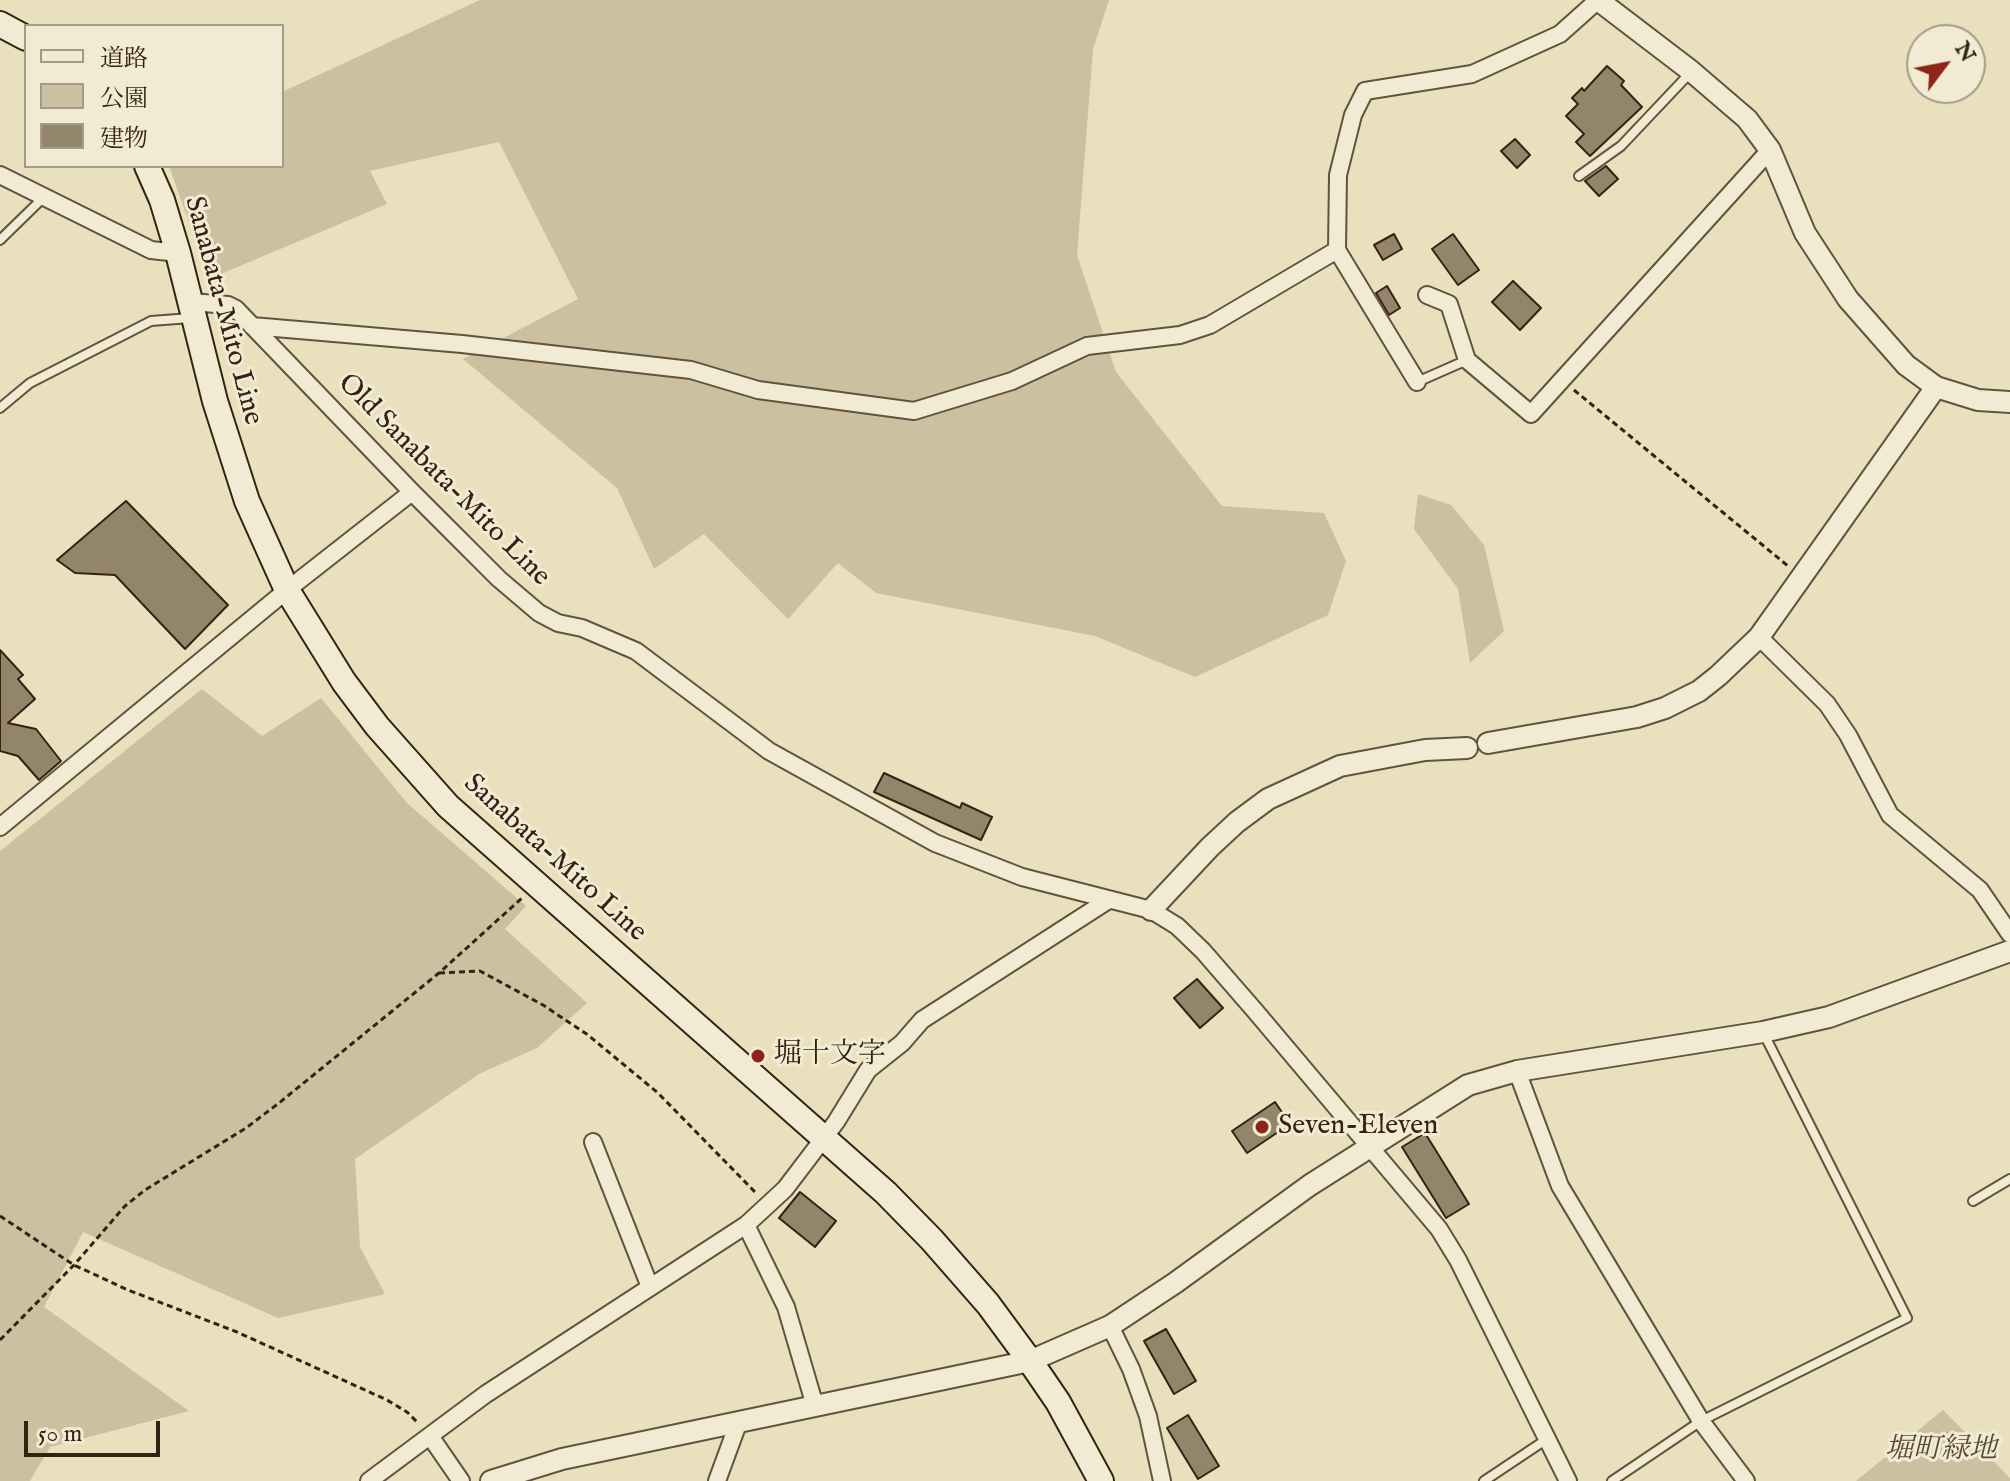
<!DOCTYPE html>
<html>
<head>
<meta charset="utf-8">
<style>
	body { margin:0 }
	#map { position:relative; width:2010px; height:1481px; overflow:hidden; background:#e9e0bd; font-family:"IM FELL English","Noto Serif JP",serif }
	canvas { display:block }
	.legend { position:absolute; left:24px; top:24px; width:260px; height:144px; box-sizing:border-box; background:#f1ebd4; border:2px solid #a69b87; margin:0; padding:10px 14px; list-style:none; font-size:24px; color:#362213 }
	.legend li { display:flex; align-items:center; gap:16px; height:40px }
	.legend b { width:40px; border:2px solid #a69b87 }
	.north { position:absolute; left:1906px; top:24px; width:80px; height:80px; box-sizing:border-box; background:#f1ebd4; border:2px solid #a69b87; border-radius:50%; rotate:58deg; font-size:22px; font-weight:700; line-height:32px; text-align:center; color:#362213 }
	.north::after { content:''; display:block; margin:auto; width:28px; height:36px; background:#8f2418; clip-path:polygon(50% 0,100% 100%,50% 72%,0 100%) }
	.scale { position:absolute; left:24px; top:1421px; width:136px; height:36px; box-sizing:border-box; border:4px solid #362213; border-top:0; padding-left:10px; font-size:24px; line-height:28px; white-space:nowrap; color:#362213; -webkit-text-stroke:6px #f1ebd4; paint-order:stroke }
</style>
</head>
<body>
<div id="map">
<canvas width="2010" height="1481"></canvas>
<ul class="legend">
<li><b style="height:10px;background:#f1ebd4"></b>道路</li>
<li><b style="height:22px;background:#cbc0a0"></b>公園</li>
<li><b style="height:22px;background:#93856b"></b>建物</li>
</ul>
<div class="north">N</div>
<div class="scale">50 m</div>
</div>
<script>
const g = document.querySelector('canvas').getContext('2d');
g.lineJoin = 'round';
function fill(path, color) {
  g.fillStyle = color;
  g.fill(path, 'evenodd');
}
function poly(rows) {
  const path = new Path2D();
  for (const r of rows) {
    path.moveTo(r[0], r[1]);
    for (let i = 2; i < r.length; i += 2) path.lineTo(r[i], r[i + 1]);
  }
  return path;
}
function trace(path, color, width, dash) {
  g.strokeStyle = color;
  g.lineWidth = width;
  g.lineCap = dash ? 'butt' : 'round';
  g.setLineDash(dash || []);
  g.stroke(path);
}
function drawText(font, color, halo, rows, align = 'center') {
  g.font = font + ' "IM FELL English","Noto Serif JP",serif';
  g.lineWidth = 6;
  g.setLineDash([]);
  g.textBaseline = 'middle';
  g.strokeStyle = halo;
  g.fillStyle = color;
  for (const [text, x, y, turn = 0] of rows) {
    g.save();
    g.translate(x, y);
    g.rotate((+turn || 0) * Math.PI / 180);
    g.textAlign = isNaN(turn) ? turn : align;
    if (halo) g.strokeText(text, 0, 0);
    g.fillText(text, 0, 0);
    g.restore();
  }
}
fill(poly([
	[480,0,1109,0,1093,49,1077,255,1116,372,1222,506,1324,513,1346,561,1328,615,1195,677,1095,636,876,593,838,563,788,619,704,534,654,569,617,488,463,359,578,299,499,142,370,171,387,204,209,279,169,166,282,166,282,92],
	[1418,494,1451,505,1484,545,1504,631,1470,663,1458,589,1414,529],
	[202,689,262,736,321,698,407,803,526,906,505,929,587,1003,537,1048,479,1074,355,1159,360,1247,385,1294,278,1318,83,1232,44,1307,189,1411,50,1447,30,1481,0,1481,0,851],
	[1943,1410,2010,1478,2010,1481,1856,1481]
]), '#cbc0a0');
const building = poly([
	[1607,66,1624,81,1621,85,1642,107,1590,156,1576,142,1584,134,1566,116,1578,104,1572,98,1582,88,1584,91,1607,66],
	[1515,139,1530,155,1517,168,1501,151,1515,139],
	[1606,166,1618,179,1599,196,1585,181,1606,166],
	[1394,234,1402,249,1383,260,1374,245,1394,234],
	[1453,234,1479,270,1458,285,1432,249,1453,234],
	[1513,281,1541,308,1520,330,1492,302,1513,281],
	[1387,286,1400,308,1389,315,1376,293,1387,286],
	[126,501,228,605,185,649,115,575,75,573,57,560,126,501],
	[0,650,23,675,18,679,35,699,8,723,36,729,61,761,39,780,18,756,0,751,0,650],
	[884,773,960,808,962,803,992,817,981,840,874,792,884,773],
	[1197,979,1223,1008,1200,1028,1174,998,1197,979],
	[1275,1102,1290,1124,1247,1153,1232,1131,1275,1102],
	[1425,1133,1469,1204,1446,1218,1402,1147,1425,1133],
	[800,1192,836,1221,815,1247,779,1218,800,1192],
	[1166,1329,1196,1381,1174,1394,1144,1341,1166,1329],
	[1188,1415,1219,1466,1198,1479,1167,1428,1188,1415]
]);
fill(building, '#93856b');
trace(building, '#362213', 2);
const service = poly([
	[1579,176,1621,146,1691,72],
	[0,240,44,197],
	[1417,382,1467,360],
	[0,408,30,383,151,321,190,318],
	[1973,1201,2010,1179],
	[1484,1481,1547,1439],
	[1612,1481,1701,1421,1907,1318,1764,1034]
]);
const minor = poly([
	[0,175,151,250,178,253],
	[1427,295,1449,304,1467,360,1531,414,1770,150],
	[191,302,228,305,236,309,412,492,499,579,539,613,558,623,582,628,636,651,769,751,935,843,1022,877,1151,910,1177,926,1203,951,1256,1012,1439,1229,1458,1260,1568,1481],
	[252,326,462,344,691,370,758,390,914,411,1012,381,1087,346,1180,335,1210,325,1337,250],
	[1417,382,1337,250,1338,175,1353,115,1365,91,1472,74,1560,34,1598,0],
	[1759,637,1827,704,1848,735,1890,815,1980,890,2010,934],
	[0,827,287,590,412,492],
	[1517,1071,1560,1186,1701,1421,1746,1481],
	[593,1142,650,1287],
	[746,1225,786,1307,815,1406],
	[1110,1326,1131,1369,1148,1416,1162,1481],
	[430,1436,461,1481],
	[369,1481,486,1394,746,1225,785,1189,836,1122,868,1070,902,1043,922,1020,1107,901],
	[717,1481,739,1421]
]);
const tertiary = poly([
	[1598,0,1691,71,1747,119,1770,150,1805,233,1848,299,1906,365,1936,387,1978,400,2010,402],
	[1488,743,1637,717,1665,708,1699,691,1718,676,1759,637,1936,387],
	[1151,910,1210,847,1237,822,1268,799,1340,766,1425,750,1467,748],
	[491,1481,562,1459,1030,1361,1110,1326,1175,1283,1310,1185,1468,1085,1517,1071,1763,1032,1829,1017,2010,951]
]);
const secondary = poly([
	[0,24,26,38],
	[147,166,162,200,178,253,215,401,247,501,287,590,344,682,377,726,448,806,886,1193,932,1240,988,1304,1030,1361,1058,1402,1101,1481]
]);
trace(service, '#63523e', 12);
trace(minor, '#63523e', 20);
trace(tertiary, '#63523e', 24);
trace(secondary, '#362213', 28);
trace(poly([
	[1574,390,1788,566],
	[439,973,480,971,543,1005,588,1035,658,1093,755,1192],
	[0,1216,74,1265,128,1290,237,1332,387,1400,407,1412,419,1424],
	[0,1340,74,1265,125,1206,145,1190,246,1128,279,1103,439,973,522,898]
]), '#362213', 3, [6, 4]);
trace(service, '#f1ebd4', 8);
trace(minor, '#f1ebd4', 16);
trace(tertiary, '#f1ebd4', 20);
trace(secondary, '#f1ebd4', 24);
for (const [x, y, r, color] of [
	[758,1056,8,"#8f2418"],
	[1262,1127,8,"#8f2418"]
]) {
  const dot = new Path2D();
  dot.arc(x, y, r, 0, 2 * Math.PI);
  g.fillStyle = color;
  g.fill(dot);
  trace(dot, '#f1ebd4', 3);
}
drawText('28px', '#362213', '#f1ebd4', [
	["Sanabata-Mito Line",222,311,75],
	["Old Sanabata-Mito Line",443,481,45],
	["Sanabata-Mito Line",554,859,42]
]);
drawText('28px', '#362213', '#f1ebd4', [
	["堀十文字",774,1056],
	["Seven-Eleven",1278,1127]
], 'left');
drawText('italic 28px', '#5b4a36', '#f1ebd4', [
	["堀町緑地",1941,1451]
]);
</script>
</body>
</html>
